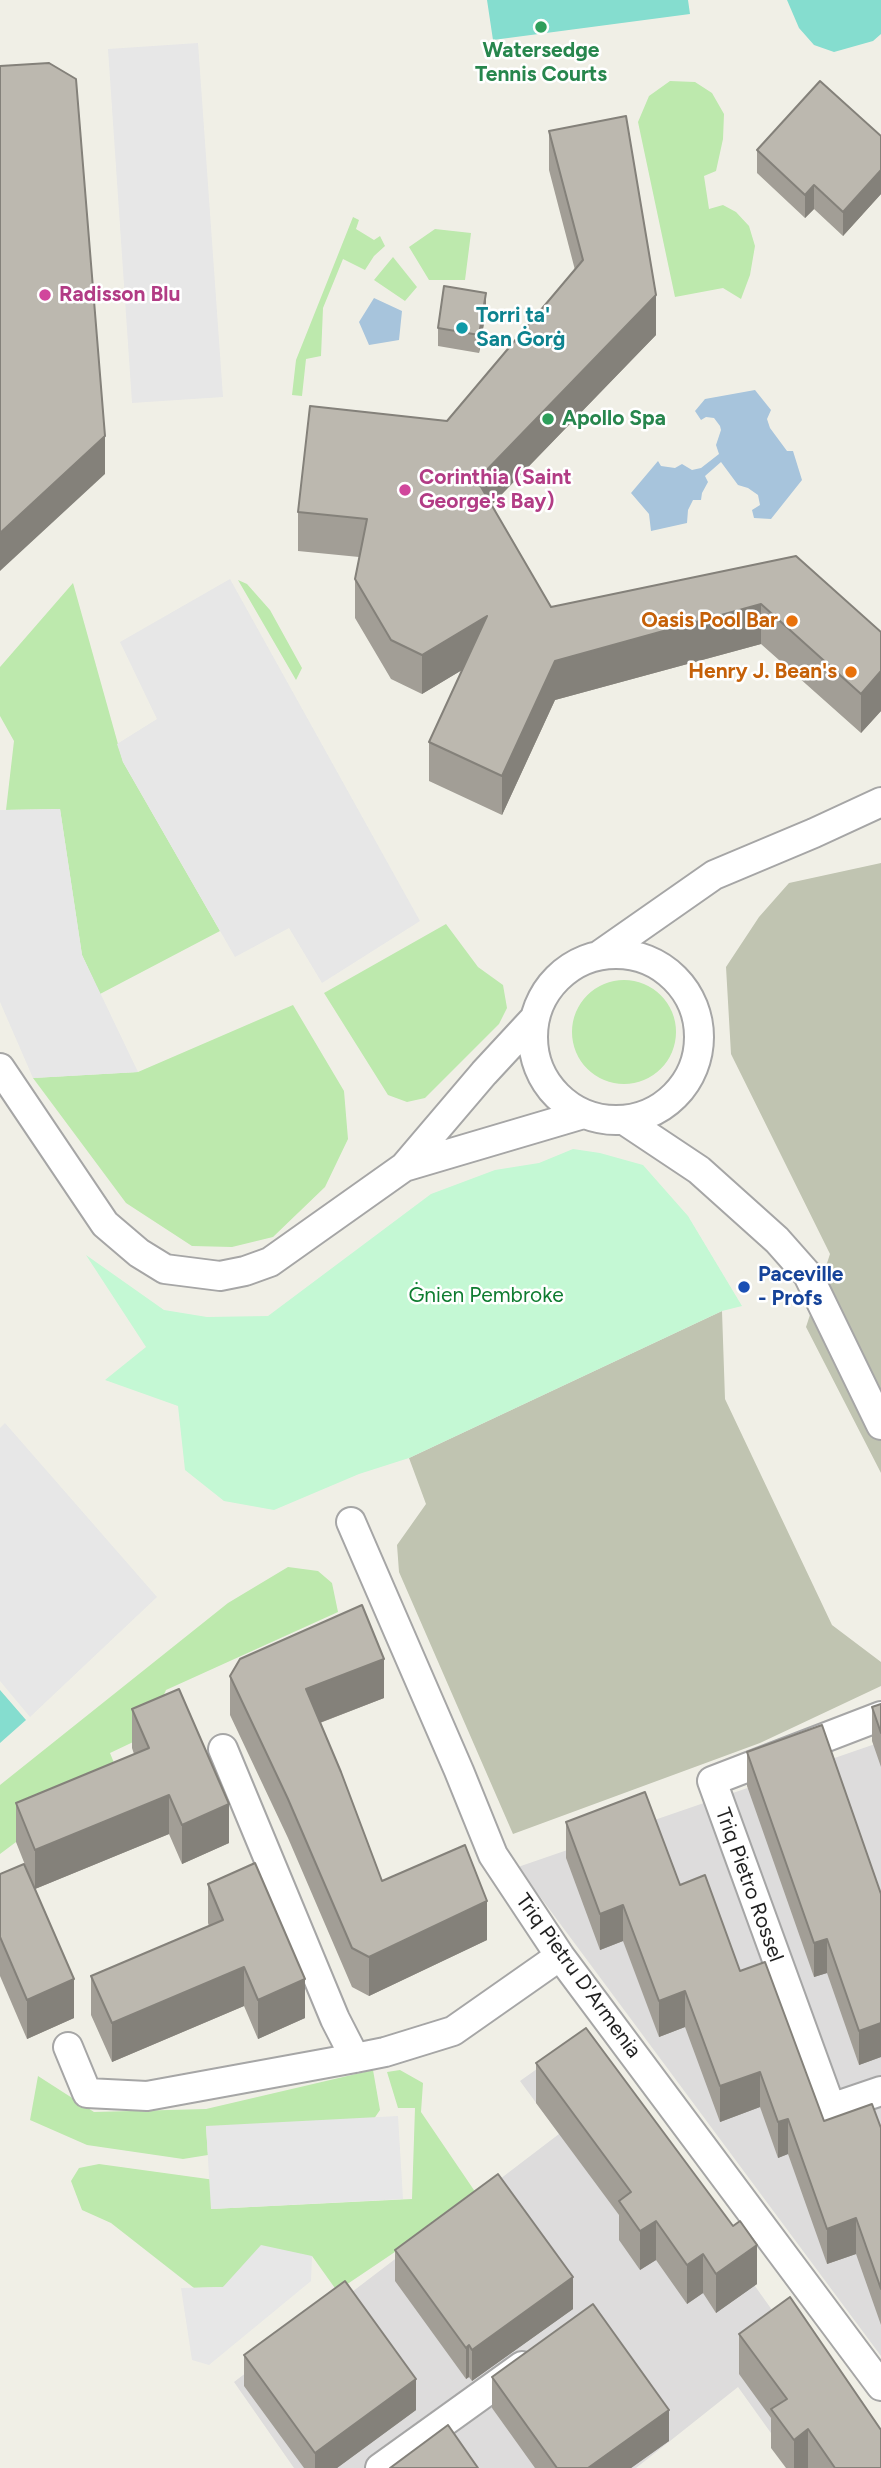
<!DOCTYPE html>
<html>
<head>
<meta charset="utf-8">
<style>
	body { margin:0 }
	canvas { display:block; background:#f0efe6 }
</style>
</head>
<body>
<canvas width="881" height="2468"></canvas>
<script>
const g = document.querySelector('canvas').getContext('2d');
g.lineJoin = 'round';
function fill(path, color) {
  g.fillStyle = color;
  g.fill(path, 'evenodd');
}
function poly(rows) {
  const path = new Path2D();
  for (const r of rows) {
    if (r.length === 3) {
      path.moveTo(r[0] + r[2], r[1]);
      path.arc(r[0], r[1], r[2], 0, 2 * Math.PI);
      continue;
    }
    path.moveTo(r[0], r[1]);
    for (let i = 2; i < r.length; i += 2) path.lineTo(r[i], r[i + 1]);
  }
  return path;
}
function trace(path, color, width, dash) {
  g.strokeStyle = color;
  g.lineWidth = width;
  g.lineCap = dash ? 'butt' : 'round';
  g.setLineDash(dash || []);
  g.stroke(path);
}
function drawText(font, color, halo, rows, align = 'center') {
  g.font = font + ' Figtree,sans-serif';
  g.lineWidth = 5;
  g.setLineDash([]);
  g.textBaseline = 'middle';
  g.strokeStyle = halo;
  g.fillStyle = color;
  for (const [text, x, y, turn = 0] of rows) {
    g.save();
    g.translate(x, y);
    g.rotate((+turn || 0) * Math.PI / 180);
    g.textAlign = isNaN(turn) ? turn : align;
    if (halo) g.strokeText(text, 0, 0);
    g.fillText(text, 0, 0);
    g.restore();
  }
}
fill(poly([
	[881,1742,881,2356,518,1867],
	[579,2039,881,2463,796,2468,738,2387,636,2468,294,2468,234,2382,559,2134,520,2081]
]), '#dddcdc');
fill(poly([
	[881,863,881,1473,806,1327,830,1254,731,1054,726,967,759,917,789,883],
	[722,1311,725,1399,832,1625,881,1662,881,1686,760,1743,513,1834,399,1572,397,1545,426,1504,409,1458]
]), '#c0c4b1');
fill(poly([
	[670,81,695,82,712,93,724,114,723,139,716,171,704,176,709,209,723,205,736,212,749,226,755,246,750,275,741,299,723,288,675,297,638,122,649,96],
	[353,217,359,220,356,229,374,240,380,236,385,246,374,256,365,270,343,259,323,308,321,356,306,359,302,396,292,395,296,360],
	[435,229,471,233,465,280,429,280,409,247],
	[393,257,417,287,405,301,374,280],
	[238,580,247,584,270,610,302,668,296,680],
	[73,583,123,762,220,931,100,994,82,955,60,809,6,810,14,741,0,716,0,667],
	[446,924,478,967,503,985,507,1008,499,1024,425,1098,407,1102,388,1095,324,993],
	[624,1032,52],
	[293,1005,344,1091,348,1139,325,1187,273,1237,232,1247,192,1246,126,1203,33,1078,138,1072],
	[288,1567,318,1571,332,1583,338,1612,166,1690,160,1704,169,1725,110,1753,127,1795,16,1842,0,1854,0,1785,228,1603],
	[373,2070,380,2110,367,2129,206,2127,208,2155,183,2159,87,2145,30,2120,38,2076,94,2112,206,2109],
	[400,2070,423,2083,421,2112,478,2196,337,2291,312,2256,223,2287,194,2288,111,2223,82,2210,71,2181,79,2168,99,2164,215,2180,211,2209,412,2199,415,2108,398,2108,387,2072]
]), '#bde9ad');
fill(poly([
	[573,1149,600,1153,643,1165,688,1216,742,1306,722,1311,409,1458,359,1474,274,1510,224,1501,185,1470,178,1406,105,1380,146,1347,86,1255,164,1310,207,1317,268,1316,431,1194,495,1170,539,1163]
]), '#c4f8d4');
fill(poly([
	[487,0,688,0,690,14,493,40],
	[787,0,881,0,881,34,873,41,834,52,814,45,799,28],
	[0,1690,26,1720,0,1743]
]), '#85ddcf');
fill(poly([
	[198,43,223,397,132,403,108,49],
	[230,579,420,921,322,983,289,928,235,957,123,762,117,744,157,719,120,642],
	[60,809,82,955,138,1072,33,1078,0,1002,0,810],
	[5,1423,157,1597,30,1717,0,1681,0,1428],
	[398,2116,403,2199,211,2209,206,2126],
	[261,2245,312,2256,311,2281,209,2365,192,2360,181,2288,223,2287]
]), '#e7e7e7');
fill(poly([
	[374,298,402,311,399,340,369,345,359,322],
	[755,390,771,410,767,419,770,428,787,451,793,451,802,480,771,519,754,518,752,510,760,505,758,495,748,488,738,485,721,462,705,476,708,482,702,493,701,500,693,500,688,510,687,523,651,531,649,514,631,493,658,461,661,466,675,468,682,464,692,470,701,468,719,454,716,445,721,430,720,426,714,418,706,417,701,420,695,411,705,399]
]), '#a7c4dc');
const street = poly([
	[601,954,714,875,814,833,881,802],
	[616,1037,83],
	[0,1068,105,1224,139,1253,165,1269,220,1276,245,1271,270,1262,404,1167,484,1073,535,1018],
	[624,1120,699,1170,777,1240,808,1275,881,1425],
	[404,1167,580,1115],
	[351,1522,459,1771,493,1855,560,1956,881,2386],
	[881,1716,712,1781,831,2108,881,2091],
	[223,1749,335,2019,355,2058],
	[68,2047,87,2093,147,2096,355,2058,385,2052,453,2031,560,1956],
	[380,2468,522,2366]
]);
trace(street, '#a6a6a6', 32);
trace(street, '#fff', 28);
fill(poly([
	[549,131,656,335,491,505,551,607,796,556,881,632,881,711,861,733,761,644,555,700,502,815,429,781,429,742,462,670,422,694,391,679,355,618,355,579,359,557,298,551,298,512,447,421,575,270,549,170],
	[881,136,881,194,843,236,814,209,805,218,757,173,757,150],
	[486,311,479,353,438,346,438,328],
	[230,1676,384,1698,320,1723,382,1881,487,1940,369,1996,352,1987,288,1838,230,1715],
	[881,1704,881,1767,872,1741,872,1707],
	[132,1709,229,1843,182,1864,169,1834,35,1889,74,2018,27,2039,0,1976,0,1874,33,1885,16,1842,16,1803,134,1754,132,1748],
	[747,1752,881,1894,881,2057,859,2065,827,1973,814,1977,747,1786],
	[566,1822,680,1885,740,1971,824,2121,881,2128,881,2325,856,2254,827,2264,788,2154,778,2158,760,2107,720,2122,685,2027,659,2037,623,1941,600,1950,566,1858],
	[208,1884,305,2018,258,2039,244,2006,112,2062,91,2015,91,1976,209,1926,208,1923],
	[536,2063,757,2284,716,2313,703,2293,687,2304,656,2260,640,2270,619,2240,619,2215,536,2103],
	[395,2250,573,2309,472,2381,469,2377,466,2379,395,2281],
	[739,2334,881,2468,786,2468,771,2448,771,2418,739,2374],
	[244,2355,416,2410,337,2468,304,2468,244,2386],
	[492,2377,669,2441,631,2468,535,2468,492,2408]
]), '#a29e96');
fill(poly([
	[881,170,881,194,843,236,843,212],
	[814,185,814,209,805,218,805,195],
	[486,293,486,311,479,353,479,335],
	[656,295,656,335,477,520,477,480],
	[105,436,105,474,0,571,0,533],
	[761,604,761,644,555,700,502,815,502,776,555,661],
	[487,616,487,655,422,694,422,655],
	[881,671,881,711,861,733,861,694],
	[384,1659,384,1698,306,1728,306,1689],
	[169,1795,169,1834,35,1889,35,1850],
	[229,1804,229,1843,182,1864,182,1825],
	[487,1901,487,1940,369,1996,369,1957],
	[623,1905,623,1941,600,1950,600,1914],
	[827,1939,827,1973,814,1977,814,1943],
	[244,1967,244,2006,112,2062,112,2023],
	[74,1979,74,2018,27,2039,27,2000],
	[305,1979,305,2018,258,2039,258,2000],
	[685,1991,685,2027,659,2037,659,2001],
	[881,2023,881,2057,859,2065,859,2031],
	[760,2072,760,2107,720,2122,720,2086],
	[788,2119,788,2154,778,2158,778,2122],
	[856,2218,856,2254,827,2264,827,2229],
	[656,2221,656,2260,640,2270,640,2231],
	[757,2245,757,2284,716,2313,716,2274],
	[703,2254,703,2293,687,2304,687,2265],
	[573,2277,573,2309,472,2381,472,2350],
	[469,2345,469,2377,466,2379,466,2348],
	[416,2379,416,2410,337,2468,315,2468,315,2453],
	[669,2410,669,2441,631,2468,588,2468],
	[808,2429,808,2468,794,2468,794,2440]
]), '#84817a');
const building = poly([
	[49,63,76,79,105,436,0,533,0,66,49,63],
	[820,81,881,136,881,170,843,212,814,185,805,195,757,150,820,81],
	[626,116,656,295,477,480,551,607,796,556,881,632,881,671,861,694,761,604,555,661,502,776,429,742,487,616,422,655,391,640,355,579,367,519,298,512,310,406,447,421,583,260,549,131,626,116],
	[444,286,486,293,479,335,438,328,444,286],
	[362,1605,384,1659,306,1689,341,1772,382,1881,465,1845,487,1901,369,1957,352,1948,288,1799,230,1676,240,1659,362,1605],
	[179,1689,229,1804,182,1825,169,1795,35,1850,16,1803,149,1748,132,1709,179,1689],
	[881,1704,881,1733,872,1707,881,1704],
	[822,1725,881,1894,881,2023,859,2031,827,1939,814,1943,747,1752,822,1725],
	[645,1792,680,1885,705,1875,740,1971,765,1962,824,2121,872,2104,881,2128,881,2289,856,2218,827,2229,788,2119,778,2122,760,2072,720,2086,685,1991,659,2001,623,1905,600,1914,566,1822,645,1792],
	[255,1863,305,1979,258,2000,244,1967,112,2023,91,1976,223,1920,208,1884,255,1863],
	[24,1864,74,1979,27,2000,0,1937,0,1874,24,1864],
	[586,2028,733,2226,740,2221,757,2245,716,2274,703,2254,687,2265,656,2221,640,2231,619,2201,631,2192,536,2063,586,2028],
	[498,2174,573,2277,472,2350,469,2345,466,2348,395,2250,498,2174],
	[345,2281,416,2379,315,2453,244,2355,345,2281],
	[790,2297,881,2430,881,2468,835,2468,808,2429,794,2440,771,2409,787,2399,739,2334,790,2297],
	[593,2304,669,2410,588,2468,557,2468,492,2377,593,2304],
	[448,2425,478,2468,390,2468,448,2425]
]);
fill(building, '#bcb8af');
trace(building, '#84817a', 2);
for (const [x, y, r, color] of [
	[541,27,7,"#2e9e5b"],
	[45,295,7,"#d1479c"],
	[462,328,7,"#0f9aa8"],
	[548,419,7,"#2e9e5b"],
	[405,490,7,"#d1479c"],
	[792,621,7,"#e8710a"],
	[851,672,7,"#e8710a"],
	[744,1287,7,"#1a4fb4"]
]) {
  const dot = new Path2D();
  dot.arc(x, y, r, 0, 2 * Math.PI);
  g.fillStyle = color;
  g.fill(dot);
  trace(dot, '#fff', 2.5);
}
drawText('bold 21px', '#27864d', '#fff', [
	["Watersedge",541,51],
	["Tennis Courts",541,75],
	["Apollo Spa",562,419,"left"]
]);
drawText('bold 21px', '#b23c85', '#fff', [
	["Radisson Blu",59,295],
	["Corinthia (Saint",419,478],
	["George's Bay)",419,502]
], 'left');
drawText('bold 21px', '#0d838f', '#fff', [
	["Torri ta'",476,316],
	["San Ġorġ",476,340]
], 'left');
drawText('bold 21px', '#c56008', '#fff', [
	["Oasis Pool Bar",778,621],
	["Henry J. Bean's",837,672]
], 'right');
drawText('bold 21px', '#164399', '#fff', [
	["Paceville",758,1275],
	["- Profs",758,1299]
], 'left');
drawText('21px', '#0e7c30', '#fff', [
	["Ġnien Pembroke",486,1296]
]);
drawText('21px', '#1f1f1f', '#fff', [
	["Triq Pietro Rossel",749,1885,70],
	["Triq Pietru D'Armenia",578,1976,54]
]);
</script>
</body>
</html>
